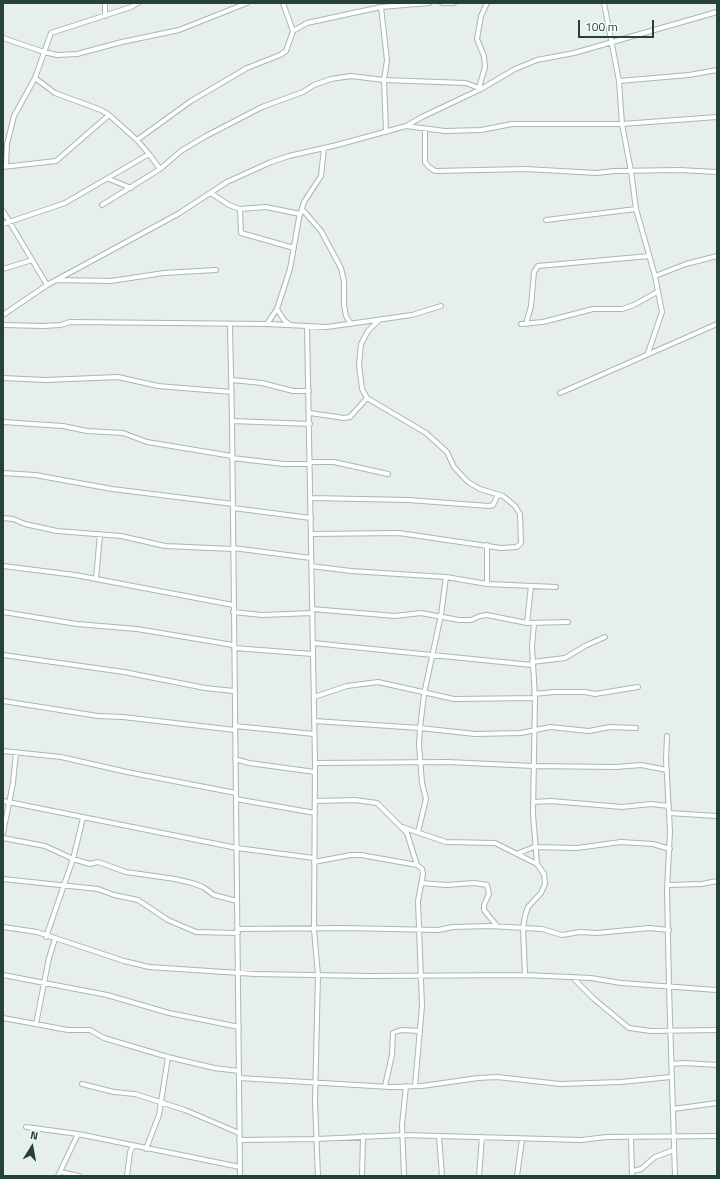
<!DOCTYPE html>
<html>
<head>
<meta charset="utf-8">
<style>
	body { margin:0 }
	#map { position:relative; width:720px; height:1179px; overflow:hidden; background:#e6efeb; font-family:"Titillium Web",sans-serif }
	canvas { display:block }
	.frame { position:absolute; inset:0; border:4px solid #24423a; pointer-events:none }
	.north { position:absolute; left:12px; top:1127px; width:40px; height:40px; -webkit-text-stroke:3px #f7fbf9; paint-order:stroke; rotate:11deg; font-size:11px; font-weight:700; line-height:16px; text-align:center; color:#24423a }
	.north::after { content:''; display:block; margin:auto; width:14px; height:18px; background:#24423a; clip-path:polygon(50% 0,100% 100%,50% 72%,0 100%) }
	.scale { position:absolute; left:578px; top:20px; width:76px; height:18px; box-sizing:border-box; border:2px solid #24423a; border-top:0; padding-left:5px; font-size:12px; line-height:14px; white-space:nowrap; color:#24423a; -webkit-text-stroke:3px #f7fbf9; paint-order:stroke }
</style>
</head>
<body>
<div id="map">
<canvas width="720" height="1179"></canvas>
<div class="frame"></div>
<div class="north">N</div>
<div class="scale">100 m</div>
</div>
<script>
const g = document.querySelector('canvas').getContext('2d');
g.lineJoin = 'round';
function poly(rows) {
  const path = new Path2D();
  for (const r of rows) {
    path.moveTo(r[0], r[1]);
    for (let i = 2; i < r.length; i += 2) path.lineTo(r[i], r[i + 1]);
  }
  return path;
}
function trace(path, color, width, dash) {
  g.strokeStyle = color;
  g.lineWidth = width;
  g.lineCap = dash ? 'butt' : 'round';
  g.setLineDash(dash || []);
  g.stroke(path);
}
const street = poly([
	[105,3,105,16],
	[283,3,293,31],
	[442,3,454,3],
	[604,3,619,81,622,124,631,171,636,209,655,276,662,312,648,353],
	[381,7,387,60,384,80,386,132],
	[3,38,44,52,57,55,77,54,122,42,179,30,247,3],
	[35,78,55,93,101,110,109,115,137,140,149,154],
	[619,81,689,75,717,70],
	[479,88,485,67,484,56,477,39,481,16,487,3],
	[406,126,445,131,481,130,512,124,622,124,717,117],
	[425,129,425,162,429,167,435,171,525,169,597,173,614,171,679,170,717,172],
	[137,140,191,101,247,68,280,55,286,51,293,31,307,23,381,7,429,3],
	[6,166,7,144,14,116,35,78,51,33,131,7,138,3],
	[3,167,56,161,109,115],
	[109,179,131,188],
	[211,193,229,205,240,209,266,207,300,214],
	[102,205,160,169,181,151,206,136,262,107,303,92,314,85,331,79,351,76,384,80,466,83,481,89],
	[240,209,241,233,294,248],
	[302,209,321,231,341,268,344,281,344,305,346,316,351,324],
	[3,211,47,285],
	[546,220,636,209],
	[3,224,65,203,149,154,160,169],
	[3,269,32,260],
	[655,276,686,264,717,256],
	[56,280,111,281,164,273,216,270],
	[277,309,284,320,290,325],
	[3,315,47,285,178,214,227,182,271,162,289,156,337,145,406,126,422,117,481,89,515,69,537,60,574,53,717,12],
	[267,324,277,309,290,269,299,218,304,202,321,176,324,148],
	[521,324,543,322,593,309,622,309,634,305,657,292],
	[526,324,531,306,534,272,538,266,649,256],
	[3,325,43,326,61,325,70,322,267,324,327,327,412,315,441,306],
	[230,325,232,421,240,1176],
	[307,326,315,763,314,930,318,975,315,1102,318,1176],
	[3,378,46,380,118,377,158,386,232,392],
	[232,380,262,383,293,391,309,391],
	[560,393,717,324],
	[310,413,344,418,350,417,367,398],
	[232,421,310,424],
	[3,422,63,426,87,431,123,433,147,442,232,456],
	[232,458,284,464,310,464],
	[310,462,334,462,388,474],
	[3,473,35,475,112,489,233,504],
	[311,498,408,500,489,506,493,505,498,495],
	[233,508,311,518],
	[3,518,13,519,25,524,57,531,121,536,165,546,233,549],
	[311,534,399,533,501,548,517,547,521,543,520,514,515,506,503,496,480,489,468,482,454,467,447,452,426,433,367,398,362,389,359,365,361,344,368,331,379,320],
	[233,548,311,558],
	[3,566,75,575,233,605],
	[311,566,351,571,446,577,487,584,556,587],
	[96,579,100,534],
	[487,584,487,545],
	[312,609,395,616,421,613,459,620,471,620,480,616,487,615,527,623,568,622],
	[3,612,77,624,137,629,233,645],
	[233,612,262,615,312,613],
	[527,623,531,586],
	[534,624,532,646,535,698,533,814,537,864],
	[313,643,532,665],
	[234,648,313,654],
	[3,655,124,672,205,688,234,691],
	[532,662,565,658,585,646,605,637],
	[534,694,554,692,585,692,595,694,638,687],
	[314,697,347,686,378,682,454,699,535,698],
	[3,701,98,716,123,717,235,730],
	[314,721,420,728,475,734,521,733,550,727,589,731,610,727,636,728],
	[235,726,314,734],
	[667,736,666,759,670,831,667,889,669,987,675,1176],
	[3,751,61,757,127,772,236,793],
	[235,759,249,763,315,772],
	[315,763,448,762,533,766,616,767,641,765,667,770],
	[236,799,315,813],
	[3,801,237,848,314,858],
	[315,801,355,800,377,803,407,833,417,865,422,869,423,874,418,901,422,1006,415,1086],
	[533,802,551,801,622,807,651,804,669,806],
	[669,813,717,816],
	[402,827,446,842,495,843,537,864,544,874,545,884,541,893,528,907,525,916,523,928,525,975],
	[418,832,426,799,422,783,419,744,420,728,424,694,441,615,446,577],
	[3,833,13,783,16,752],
	[3,838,45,846,73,859,90,864,98,862,126,872,175,879,192,883,203,887,214,895,237,901],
	[519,853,534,847,577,848,621,842,653,844,670,849],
	[314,862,351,855,361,855,417,865],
	[3,879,98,889,114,895,138,900,168,920,196,932,238,933],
	[421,883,447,885,474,883,487,885,489,894,484,905,484,910,497,926],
	[668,885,702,884,717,881],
	[3,927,37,932,124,961,149,967,255,974,368,976,525,975,591,978,621,983,717,990],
	[238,929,342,928,438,930,453,927,490,926,542,929,562,935,580,932,597,933,649,928,669,930],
	[46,937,73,859,83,818],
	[3,975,107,995,169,1013,239,1027],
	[572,977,594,999,629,1028,651,1031,717,1030],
	[3,1018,68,1030,90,1030,104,1038,168,1057,214,1068,239,1071],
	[36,1024,49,958,55,939],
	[671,1064,685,1063,717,1065],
	[239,1078,390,1087,422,1086,478,1078,497,1077,560,1084,621,1082,671,1077],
	[82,1084,114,1092,135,1094,185,1110,239,1133],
	[385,1086,392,1055,393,1033,401,1030,420,1031],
	[673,1109,717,1103],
	[26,1127,78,1134,240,1167],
	[439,1136,442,1176],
	[631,1137,632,1176],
	[239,1140,317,1139,404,1135,581,1140,607,1137,717,1136],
	[146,1149,159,1115,168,1057],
	[633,1171,641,1169,655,1157,674,1150],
	[61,1172,79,1176],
	[58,1176,78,1134],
	[127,1176,130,1152,133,1146],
	[362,1176,363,1136],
	[404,1176,402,1125,406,1086],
	[479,1176,482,1137],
	[517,1176,522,1139]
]);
trace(street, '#a8b8b2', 6);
trace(street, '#fff', 4);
</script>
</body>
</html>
